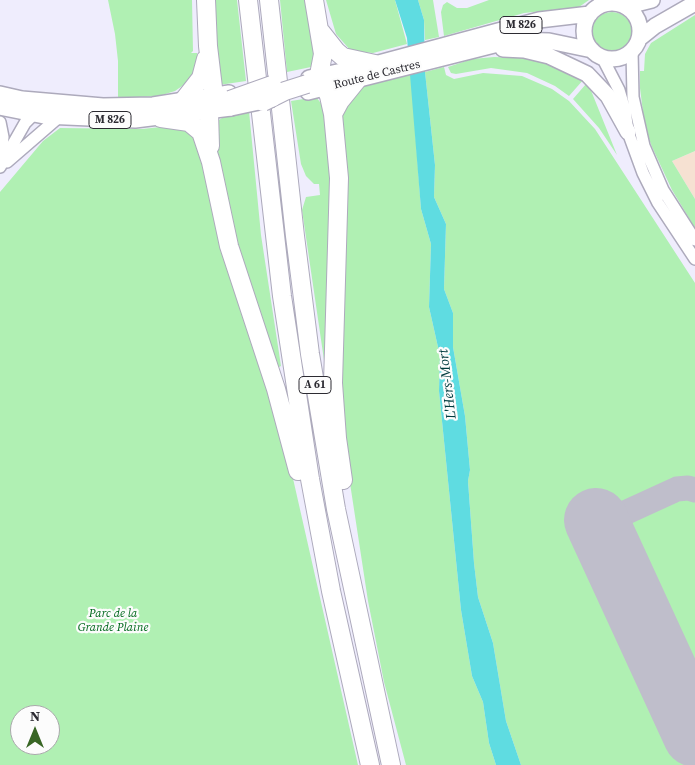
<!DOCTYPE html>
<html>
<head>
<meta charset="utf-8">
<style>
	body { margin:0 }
	#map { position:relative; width:695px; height:765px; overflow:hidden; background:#efedfd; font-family:"Source Serif 4",serif }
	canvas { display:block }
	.north { position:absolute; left:10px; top:705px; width:50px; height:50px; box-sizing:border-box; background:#fcfcfc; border:1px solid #a9a8ab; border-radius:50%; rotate:0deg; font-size:14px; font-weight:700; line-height:20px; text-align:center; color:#2c2b32 }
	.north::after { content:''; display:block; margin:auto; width:18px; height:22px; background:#396625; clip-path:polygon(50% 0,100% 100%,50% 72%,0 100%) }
</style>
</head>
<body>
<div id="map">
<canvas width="695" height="765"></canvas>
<div class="north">N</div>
</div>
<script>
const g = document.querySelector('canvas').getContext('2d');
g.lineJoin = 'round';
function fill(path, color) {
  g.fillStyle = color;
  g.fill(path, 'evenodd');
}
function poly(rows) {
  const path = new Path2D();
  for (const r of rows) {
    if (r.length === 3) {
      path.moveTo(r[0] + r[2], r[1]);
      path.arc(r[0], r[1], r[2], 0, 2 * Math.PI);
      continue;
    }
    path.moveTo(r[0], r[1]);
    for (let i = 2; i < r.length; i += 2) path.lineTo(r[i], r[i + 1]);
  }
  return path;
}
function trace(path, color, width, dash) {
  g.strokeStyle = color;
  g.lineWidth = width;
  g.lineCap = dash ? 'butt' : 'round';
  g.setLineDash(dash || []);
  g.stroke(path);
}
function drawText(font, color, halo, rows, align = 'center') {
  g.font = font + ' "Source Serif 4",serif';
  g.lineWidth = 4.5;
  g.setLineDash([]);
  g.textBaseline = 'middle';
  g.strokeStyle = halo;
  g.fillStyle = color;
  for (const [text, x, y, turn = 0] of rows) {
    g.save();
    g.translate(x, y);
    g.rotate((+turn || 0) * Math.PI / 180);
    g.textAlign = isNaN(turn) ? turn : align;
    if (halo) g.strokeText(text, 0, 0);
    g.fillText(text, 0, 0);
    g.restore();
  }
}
fill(poly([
	[695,151,695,199,672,161]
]), '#f6e1d2');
fill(poly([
	[108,0,192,0,193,51,191,53,197,53,198,62,193,75,185,84,175,91,159,96,118,98,118,61,115,34],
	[211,0,237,0,246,81,219,85],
	[280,0,306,0,317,48,313,64,311,67,287,72],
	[326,0,395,0,407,44,373,53,351,51,336,34],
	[418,0,433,0,439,37,425,40,424,20],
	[489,0,589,0,579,7,524,13,444,36,441,12,443,5,447,2,457,8,467,8],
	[612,32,20],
	[695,15,695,151,672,161,695,199,695,228,672,190,652,147,645,128,640,88,640,71,644,71,645,54,651,43],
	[494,57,545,59,584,79,569,96,555,86,527,73,491,68,456,74,451,73,448,67,472,59],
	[444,67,446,75,454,79,483,73,522,76,552,89,569,101,595,129,695,283,695,483,676,482,577,527,687,765,521,765,506,721,493,643,478,597,474,563,468,481,470,470,465,416,453,347,453,313,444,289,446,224,434,197,435,165,425,72],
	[411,74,421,209,431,244,429,307,440,356,439,391,461,610,472,676,483,702,489,743,496,765,406,765,384,682,368,601,344,444,339,349,342,106,363,86],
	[586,84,590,88,617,155,599,128,573,99],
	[316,97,324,107,331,173,326,360,324,360,302,210,306,197,320,195,319,184,314,184,306,176,301,164,291,101],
	[249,111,261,235,281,366,275,369,235,251,215,144,216,126,219,120,225,116],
	[179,125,194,134,277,408,358,765,0,765,0,192,43,141,60,128,142,129],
	[20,715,50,715,50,745,20,745],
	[684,494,695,498,695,685,628,540,629,525,634,517]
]), '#b0f0b3');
fill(poly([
	[395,0,418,0,424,20,425,72,435,165,434,197,446,224,444,289,453,313,453,347,465,416,470,470,468,481,474,563,478,597,493,643,506,721,521,765,496,765,489,743,483,702,472,676,461,610,439,391,440,356,429,307,431,244,421,209,407,38]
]), '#5fdce1');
trace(poly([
	[608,546,608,527,618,516,677,489,688,488,695,490]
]), '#bfbecb', 25);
trace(poly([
	[596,520,695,735]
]), '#bfbecb', 64);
const minor = poly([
	[620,0,623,5],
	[599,6,600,0],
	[632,51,633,97,644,146,663,190,695,240],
	[602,57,619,90,625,110,628,132,643,173,658,203,695,259],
	[0,122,3,137,0,162],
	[7,162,59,117],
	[0,167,25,123,33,115,39,113]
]);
const major = poly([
	[612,31,28],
	[628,6,652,0],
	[640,38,655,26,695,3],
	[503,49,524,50,549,56,587,74,608,96,628,132],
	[309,78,375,64,539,20,590,14],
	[308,92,514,40,549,41,592,50],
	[0,94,22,99,103,106,153,105,229,93],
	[0,107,44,116,135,120,231,108]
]);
const highway = poly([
	[206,0,208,46,214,96,209,112,210,146],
	[248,0,282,296,310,479,331,591,370,765],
	[269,0,295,236,310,354,336,509,391,765],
	[314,0,323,54,319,75,329,96,333,114],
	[321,32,336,51,343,57,375,64],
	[183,101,201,78,206,59],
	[161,118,189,122,201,132,211,162,229,246,276,389,298,471],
	[343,480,337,438,333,383,339,178,333,114,340,101,357,80]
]);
trace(minor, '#adaabc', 14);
trace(major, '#adaabc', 18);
trace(highway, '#adaabc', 20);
trace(minor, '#fff', 11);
trace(major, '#fff', 15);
trace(highway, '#fff', 18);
const majorBridge = poly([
	[231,108,273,99]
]);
const highwayBridge = poly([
	[230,100,272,85],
	[263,102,285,91,307,84]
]);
trace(majorBridge, '#adaabc', 18, []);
trace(highwayBridge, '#adaabc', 20, []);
trace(majorBridge, '#fff', 15);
trace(highwayBridge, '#fff', 18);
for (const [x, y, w] of [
	[521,25,42],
	[110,120,42],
	[315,385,32]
]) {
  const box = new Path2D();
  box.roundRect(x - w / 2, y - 8.5, w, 17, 4);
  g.fillStyle = '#fcfcfc';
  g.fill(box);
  trace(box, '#2c2b32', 1);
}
drawText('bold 11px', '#2c2b32', null, [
	["M 826",521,25],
	["M 826",110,120],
	["A 61",315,385]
]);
drawText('12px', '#2c2b32', '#fcfcfc', [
	["Route de Castres",377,75,-14]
]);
drawText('italic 12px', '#00691d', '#fcfcfc', [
	["Parc de la",113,614],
	["Grande Plaine",113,628]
]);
drawText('italic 14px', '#003c3f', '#fcfcfc', [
	["L'Hers-Mort",448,384,-97]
]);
</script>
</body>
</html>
